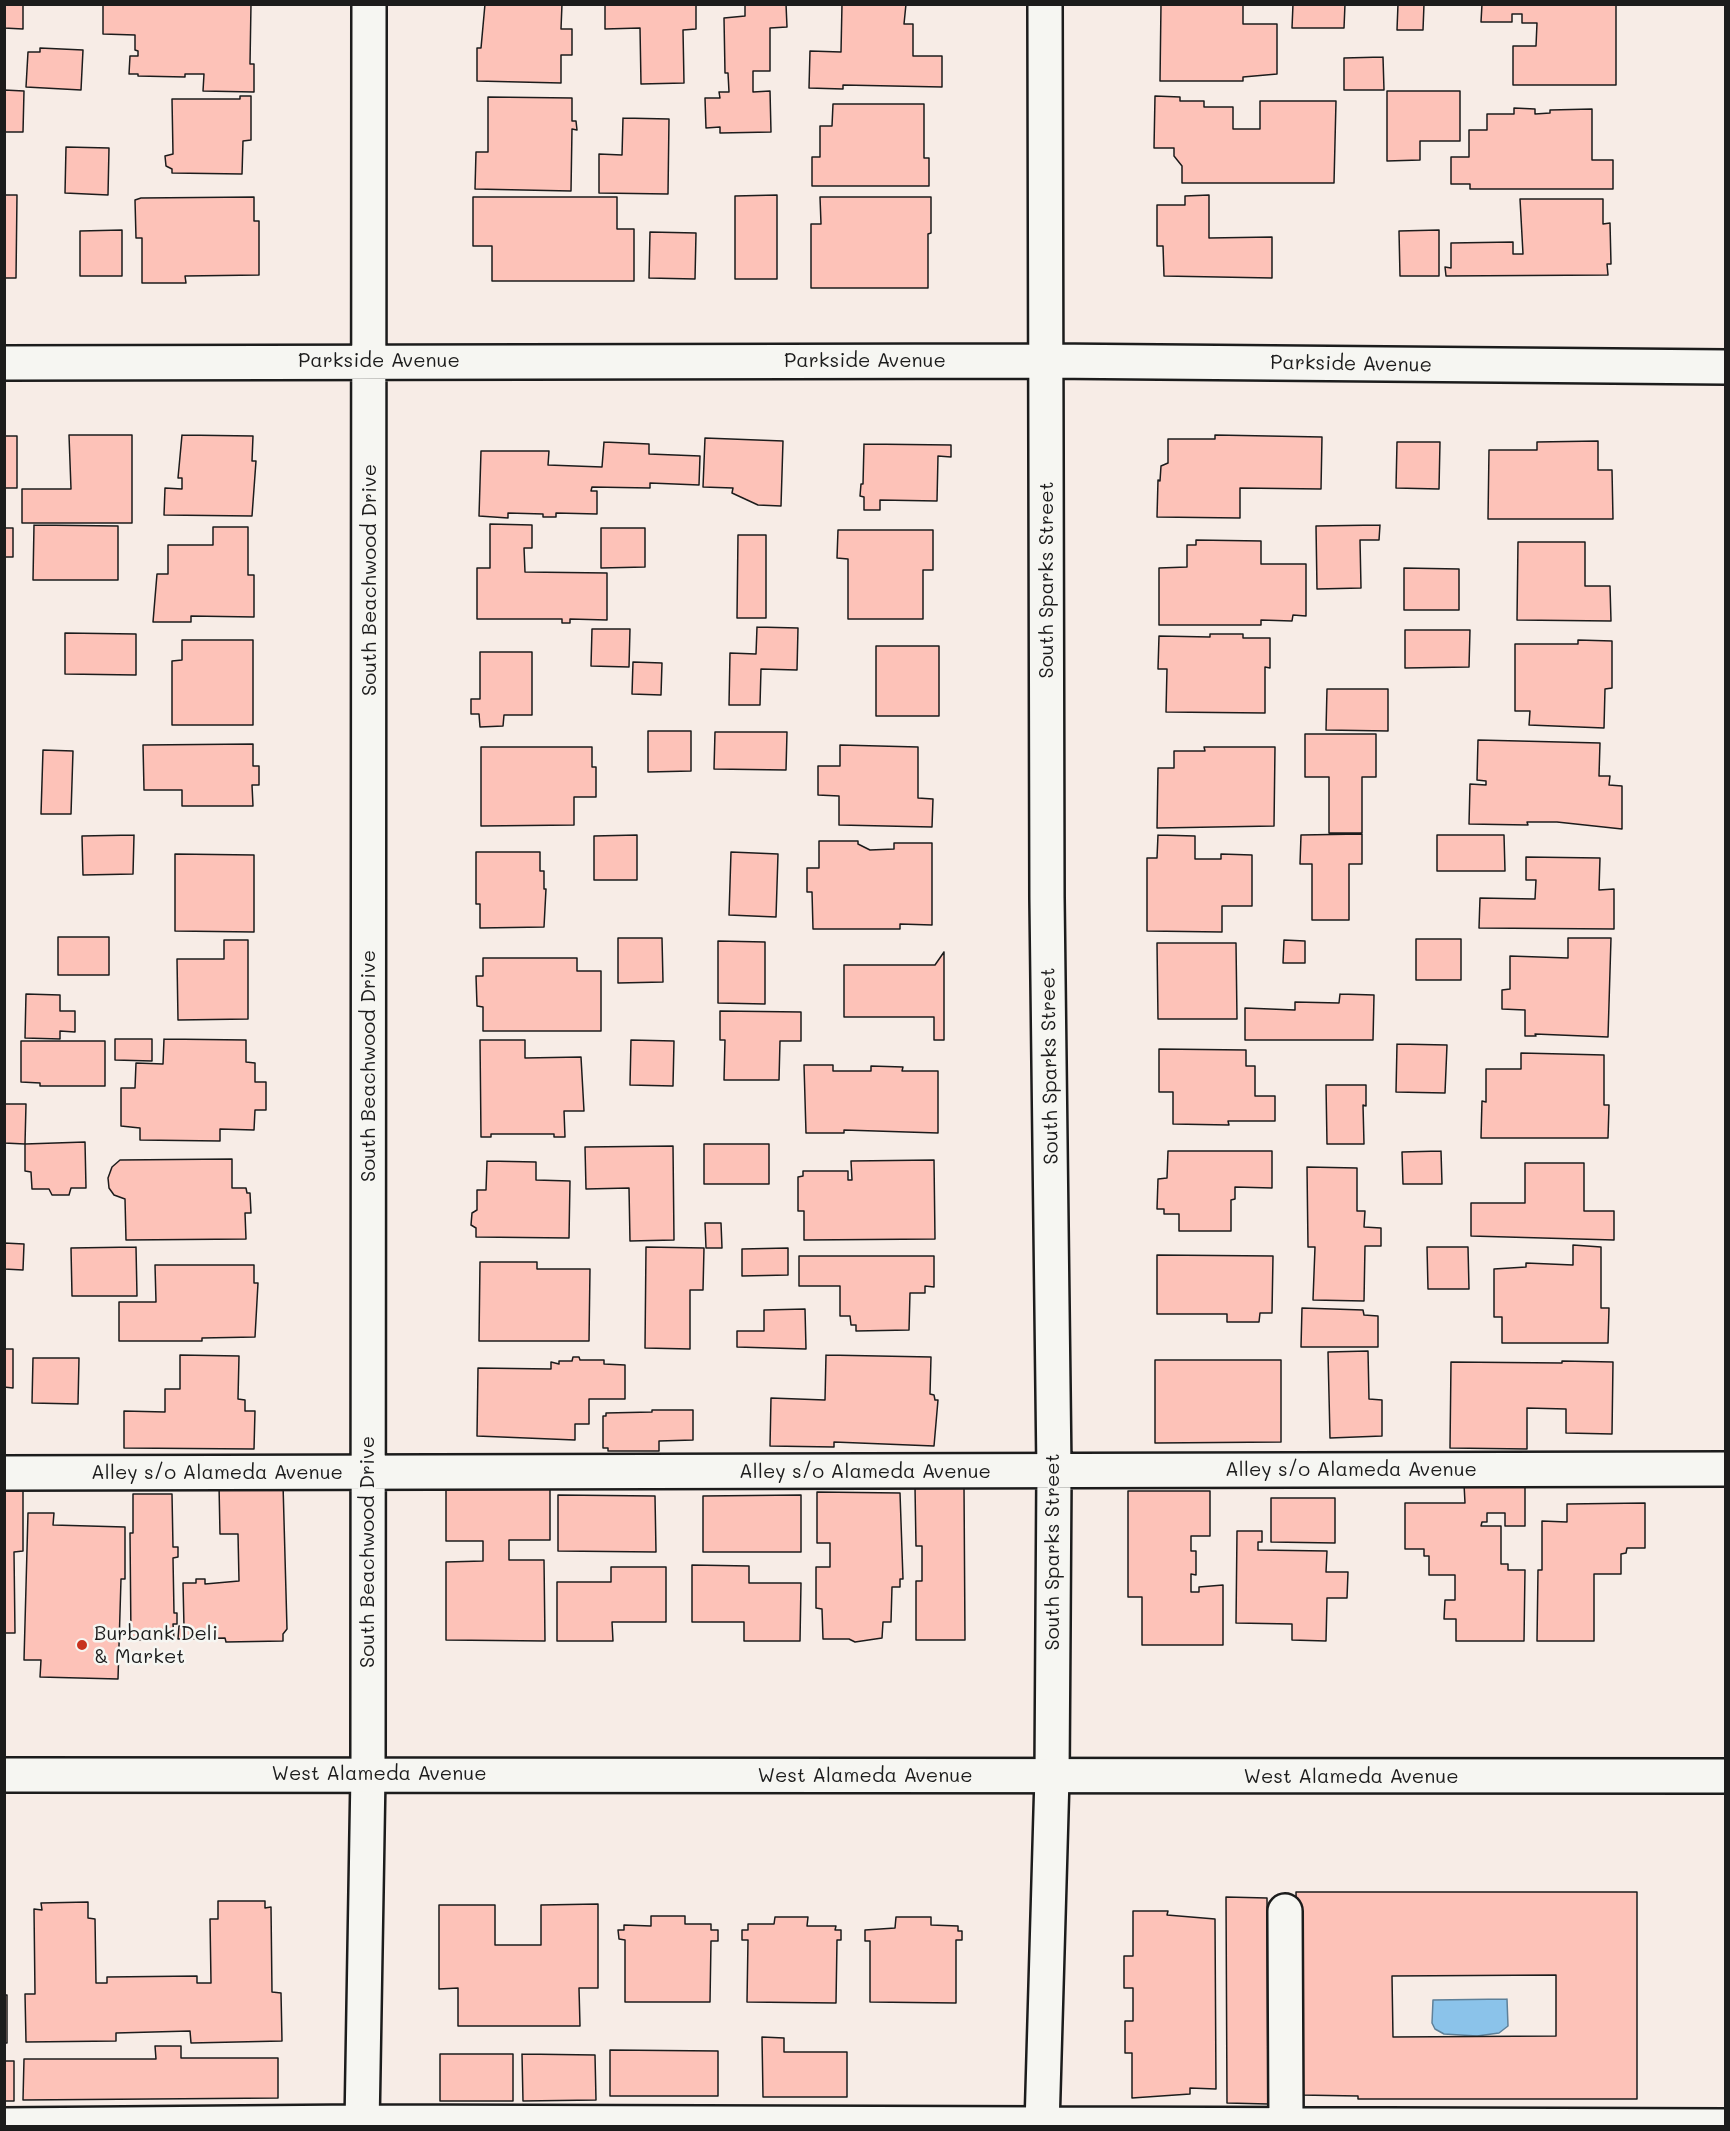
<!DOCTYPE html>
<html>
<head>
<meta charset="utf-8">
<style>
	body { margin:0 }
	#map { position:relative; width:1730px; height:2131px; overflow:hidden; background:#f7ece6; font-family:Mali,sans-serif }
	canvas { display:block }
	.frame { position:absolute; inset:0; border:6px solid #1c1c1c; pointer-events:none }
</style>
</head>
<body>
<div id="map">
<canvas width="1730" height="2131"></canvas>
<div class="frame"></div>
</div>
<script>
const g = document.querySelector('canvas').getContext('2d');
g.lineJoin = 'round';
function fill(path, color) {
  g.fillStyle = color;
  g.fill(path, 'evenodd');
}
function poly(rows) {
  const path = new Path2D();
  for (const r of rows) {
    path.moveTo(r[0], r[1]);
    for (let i = 2; i < r.length; i += 2) path.lineTo(r[i], r[i + 1]);
  }
  return path;
}
function trace(path, color, width, dash) {
  g.strokeStyle = color;
  g.lineWidth = width;
  g.lineCap = dash ? 'butt' : 'round';
  g.setLineDash(dash || []);
  g.stroke(path);
}
function drawText(font, color, halo, rows, align = 'center') {
  g.font = font + ' Mali,sans-serif';
  g.lineWidth = 5;
  g.setLineDash([]);
  g.textBaseline = 'middle';
  g.strokeStyle = halo;
  g.fillStyle = color;
  for (const [text, x, y, turn = 0] of rows) {
    g.save();
    g.translate(x, y);
    g.rotate((+turn || 0) * Math.PI / 180);
    g.textAlign = isNaN(turn) ? turn : align;
    if (halo) g.strokeText(text, 0, 0);
    g.fillText(text, 0, 0);
    g.restore();
  }
}
const water = poly([
	[1507,1999,1508,2026,1499,2033,1477,2036,1444,2034,1435,2029,1432,2023,1433,2000,1507,1999]
]);
fill(water, '#8bc3ea');
trace(water, '#5f8098', 1.5);
const building = poly([
	[4,4,23,4,23,29,4,28,4,4],
	[103,4,251,4,250,64,254,64,254,92,203,91,204,74,185,74,185,77,138,76,138,74,129,74,130,56,138,56,138,51,135,50,135,35,103,34,103,4],
	[485,4,562,4,561,29,572,29,572,55,561,55,561,83,477,81,477,48,481,48,485,4],
	[605,4,696,4,696,29,683,30,684,83,641,84,640,28,605,29,605,4],
	[745,4,786,4,787,27,770,28,770,71,753,71,753,92,770,91,771,132,720,133,720,127,706,128,705,98,720,98,719,92,729,92,728,73,725,73,724,18,745,16,745,4],
	[842,4,906,4,904,24,913,24,913,56,942,56,942,87,843,85,843,89,809,88,810,51,841,52,842,4],
	[1161,4,1243,5,1243,24,1277,24,1277,74,1243,77,1243,81,1160,81,1161,4],
	[1293,4,1345,4,1344,28,1292,28,1293,4],
	[1398,4,1424,4,1423,30,1397,30,1398,4],
	[1482,4,1616,4,1616,85,1513,85,1513,46,1536,46,1537,23,1522,23,1522,14,1512,14,1512,22,1481,22,1482,4],
	[40,48,83,50,81,90,26,87,28,52,40,52,40,48],
	[1383,57,1384,90,1344,90,1344,58,1383,57],
	[4,90,24,91,23,132,4,132,4,90],
	[1387,91,1460,91,1460,141,1420,141,1420,160,1387,161,1387,91],
	[240,96,251,96,251,140,243,141,242,174,172,173,172,169,166,166,165,156,173,154,172,99,240,99,240,96],
	[1155,96,1180,97,1180,101,1204,101,1204,107,1233,107,1233,129,1260,129,1260,101,1336,101,1334,183,1182,183,1182,166,1174,156,1174,148,1154,148,1155,96],
	[488,97,572,98,572,121,576,121,577,130,572,129,571,191,475,189,476,152,488,152,488,97],
	[833,104,924,104,924,158,929,158,929,186,812,186,812,157,820,157,820,126,832,126,833,104],
	[1514,108,1535,109,1535,114,1550,113,1550,110,1592,109,1592,160,1613,160,1613,189,1470,189,1470,184,1451,184,1451,157,1469,157,1469,130,1487,130,1487,114,1514,114,1514,108],
	[623,118,669,119,668,194,599,193,599,154,622,155,623,118],
	[66,147,109,148,108,195,65,193,66,147],
	[4,195,17,195,16,278,4,278,4,195],
	[777,195,777,279,735,279,735,196,777,195],
	[1209,195,1209,238,1272,237,1272,278,1164,276,1163,246,1157,246,1157,205,1185,205,1185,196,1209,195],
	[254,197,254,221,259,221,259,275,185,276,186,283,142,283,142,238,136,238,135,200,141,198,254,197],
	[473,197,617,197,617,229,634,229,634,281,492,281,492,246,473,246,473,197],
	[820,197,931,197,931,233,928,234,928,288,811,288,811,224,821,224,820,197],
	[1520,199,1603,199,1603,224,1610,223,1611,264,1607,264,1608,275,1446,276,1445,267,1451,268,1451,243,1513,242,1513,254,1523,254,1520,199],
	[122,230,122,276,80,276,80,231,122,230],
	[1439,230,1439,276,1400,276,1399,231,1439,230],
	[650,232,696,233,695,279,649,278,650,232],
	[69,435,132,435,132,523,22,523,22,489,71,489,69,435],
	[182,435,253,436,252,461,256,461,252,516,164,515,165,488,182,489,182,478,178,478,182,435],
	[1215,435,1322,437,1321,489,1240,488,1240,518,1157,517,1158,480,1160,481,1161,466,1168,463,1168,439,1215,439,1215,435],
	[4,436,17,436,17,488,4,488,4,436],
	[705,438,783,441,781,506,758,505,732,493,733,488,703,487,705,438],
	[1598,441,1598,470,1612,470,1613,519,1488,519,1489,450,1537,450,1537,442,1598,441],
	[604,442,649,444,649,454,700,456,699,485,650,483,650,488,592,487,591,491,597,491,597,514,556,513,556,517,543,517,543,514,508,513,508,518,479,516,481,451,549,451,548,465,602,467,604,442],
	[1397,442,1440,442,1439,489,1396,488,1397,442],
	[864,444,951,445,951,457,938,456,937,501,880,500,880,510,864,510,864,497,860,496,861,484,863,484,864,444],
	[490,524,532,525,532,548,524,548,525,572,607,573,607,620,570,619,570,623,562,623,562,619,477,619,477,568,490,568,490,524],
	[34,525,118,526,118,580,33,580,34,525],
	[1380,525,1379,540,1360,540,1361,588,1317,589,1316,526,1380,525],
	[213,527,248,527,248,575,254,575,254,617,191,616,191,622,153,622,157,574,168,574,168,545,213,545,213,527],
	[4,528,13,528,13,557,4,557,4,528],
	[601,528,645,528,645,567,601,568,601,528],
	[838,530,933,530,933,570,923,570,923,619,848,619,848,559,837,558,838,530],
	[738,535,766,535,766,618,737,618,738,535],
	[1196,540,1261,541,1261,564,1306,564,1306,616,1293,615,1292,621,1261,620,1261,625,1159,625,1159,568,1187,567,1187,545,1196,545,1196,540],
	[1518,542,1585,542,1585,586,1610,586,1611,621,1517,620,1518,542],
	[1404,568,1459,569,1459,610,1404,610,1404,568],
	[757,627,798,628,797,670,761,669,760,705,729,705,730,653,756,654,757,627],
	[592,629,630,629,629,667,591,666,592,629],
	[1405,630,1470,630,1469,667,1405,668,1405,630],
	[65,633,136,634,136,675,65,674,65,633],
	[1210,634,1243,634,1243,638,1270,638,1270,668,1265,667,1265,713,1166,712,1167,669,1158,669,1159,636,1210,637,1210,634],
	[182,640,253,640,253,725,172,725,172,661,182,660,182,640],
	[1578,640,1612,641,1612,688,1605,689,1604,728,1529,725,1530,711,1515,711,1515,644,1578,644,1578,640],
	[876,646,939,646,939,716,876,716,876,646],
	[480,652,532,652,532,715,504,715,503,726,480,727,479,714,471,714,471,699,480,699,480,652],
	[633,662,662,663,661,695,632,694,633,662],
	[1327,689,1388,689,1388,731,1326,730,1327,689],
	[648,731,691,731,691,771,648,772,648,731],
	[715,732,787,732,786,770,714,769,715,732],
	[1305,734,1376,734,1376,777,1362,777,1362,833,1329,833,1329,777,1305,777,1305,734],
	[1478,740,1600,743,1599,776,1610,776,1609,785,1622,786,1622,829,1557,822,1527,822,1528,825,1469,824,1470,784,1486,785,1486,781,1477,780,1478,740],
	[253,744,253,766,259,766,259,785,252,785,253,806,182,806,182,790,144,790,143,745,253,744],
	[840,745,918,747,918,798,933,799,932,827,839,825,839,796,818,795,818,766,840,766,840,745],
	[481,747,592,747,592,767,596,767,596,797,574,797,574,825,481,826,481,747],
	[1204,747,1275,747,1274,826,1157,828,1158,768,1174,768,1174,751,1205,751,1204,747],
	[43,750,73,751,71,814,41,814,43,750],
	[1362,834,1362,864,1349,864,1349,920,1312,920,1312,864,1300,864,1301,835,1362,834],
	[134,835,133,874,83,875,82,836,134,835],
	[637,835,637,880,594,880,594,836,637,835],
	[1158,835,1195,836,1195,859,1221,859,1221,854,1252,855,1252,906,1222,906,1222,932,1147,931,1147,858,1157,858,1158,835],
	[1437,835,1504,835,1505,871,1437,871,1437,835],
	[819,841,858,841,858,844,870,850,894,849,894,843,932,843,932,925,900,924,900,929,813,929,812,892,807,892,807,868,819,868,819,841],
	[476,852,540,852,540,871,544,871,544,889,546,889,544,927,480,928,480,904,476,904,476,852],
	[731,852,778,854,776,917,729,915,731,852],
	[175,854,254,855,254,932,175,931,175,854],
	[1526,857,1600,858,1599,890,1614,889,1614,929,1479,928,1480,898,1535,899,1536,880,1526,880,1526,857],
	[58,937,109,937,109,975,58,975,58,937],
	[618,938,662,938,663,982,618,983,618,938],
	[1568,938,1611,938,1608,1037,1535,1034,1536,1036,1525,1036,1525,1010,1502,1009,1502,990,1510,989,1510,956,1568,958,1568,938],
	[1416,939,1461,939,1461,980,1416,980,1416,939],
	[224,940,248,940,248,1019,178,1020,177,959,224,959,224,940],
	[1284,940,1305,941,1305,963,1283,963,1284,940],
	[718,941,765,942,765,1004,718,1003,718,941],
	[1157,943,1236,943,1237,1019,1158,1019,1157,943],
	[944,952,944,1040,934,1040,934,1017,844,1017,844,965,935,965,944,952],
	[483,958,577,958,577,971,601,971,601,1031,483,1031,483,1007,477,1006,476,976,483,976,483,958],
	[26,994,60,995,60,1011,75,1011,75,1032,60,1031,60,1039,25,1038,26,994],
	[1340,994,1374,995,1373,1040,1245,1040,1245,1008,1295,1010,1295,1002,1339,1003,1340,994],
	[720,1011,801,1012,801,1041,780,1041,779,1080,724,1080,725,1040,720,1040,720,1011],
	[115,1039,152,1039,152,1061,115,1060,115,1039],
	[164,1039,246,1040,246,1062,255,1063,255,1082,266,1082,266,1110,255,1110,254,1130,220,1129,220,1141,140,1140,140,1128,121,1126,121,1088,135,1088,136,1063,163,1064,164,1039],
	[480,1040,525,1040,525,1058,581,1057,584,1111,564,1111,565,1137,554,1137,554,1134,491,1134,491,1137,481,1137,480,1040],
	[631,1040,674,1041,673,1086,630,1085,631,1040],
	[21,1041,105,1041,105,1086,40,1086,40,1083,21,1082,21,1041],
	[1397,1044,1447,1045,1445,1093,1396,1092,1397,1044],
	[1159,1049,1246,1050,1246,1066,1255,1066,1255,1096,1275,1096,1275,1121,1228,1121,1229,1125,1173,1124,1173,1092,1159,1092,1159,1049],
	[1521,1053,1604,1055,1604,1105,1609,1105,1608,1138,1481,1138,1482,1101,1486,1102,1486,1069,1521,1069,1521,1053],
	[804,1065,833,1065,833,1071,871,1071,871,1066,903,1067,902,1071,938,1071,938,1133,844,1130,844,1133,806,1133,804,1065],
	[1326,1085,1366,1085,1366,1106,1363,1105,1364,1144,1327,1144,1326,1085],
	[4,1104,26,1104,25,1144,4,1143,4,1104],
	[85,1142,86,1188,71,1188,69,1195,52,1195,49,1189,32,1189,31,1172,25,1171,25,1144,85,1142],
	[704,1144,769,1144,769,1184,704,1184,704,1144],
	[673,1146,674,1240,630,1241,629,1188,586,1189,585,1147,673,1146],
	[1168,1151,1272,1151,1272,1188,1235,1187,1235,1199,1231,1200,1231,1231,1179,1231,1179,1214,1164,1214,1164,1209,1157,1209,1158,1179,1167,1178,1168,1151],
	[1441,1151,1442,1184,1403,1184,1402,1152,1441,1151],
	[232,1159,232,1188,246,1188,247,1193,250,1193,251,1213,245,1213,246,1239,126,1240,125,1199,114,1195,109,1188,108,1178,112,1167,120,1160,232,1159],
	[934,1160,935,1239,804,1240,804,1211,798,1211,798,1177,803,1176,803,1171,848,1171,848,1180,852,1180,851,1161,934,1160],
	[487,1161,536,1162,536,1180,570,1181,569,1238,476,1237,476,1228,471,1225,472,1213,477,1210,477,1190,486,1190,487,1161],
	[1525,1163,1584,1163,1584,1211,1614,1211,1614,1240,1471,1236,1471,1203,1525,1203,1525,1163],
	[1307,1167,1357,1168,1357,1211,1365,1211,1364,1227,1381,1228,1381,1246,1365,1246,1364,1301,1313,1300,1315,1247,1308,1247,1307,1167],
	[705,1223,721,1223,722,1248,706,1248,705,1223],
	[4,1243,24,1244,23,1270,4,1269,4,1243],
	[1573,1245,1601,1247,1601,1308,1609,1308,1608,1343,1502,1343,1502,1317,1494,1317,1494,1269,1526,1267,1526,1263,1573,1265,1573,1245],
	[136,1247,137,1296,72,1296,71,1248,136,1247],
	[646,1247,704,1248,703,1290,690,1290,690,1349,645,1348,646,1247],
	[1427,1247,1468,1247,1469,1289,1428,1289,1427,1247],
	[788,1248,788,1275,742,1276,742,1249,788,1248],
	[1157,1255,1273,1256,1272,1313,1260,1313,1259,1322,1227,1322,1227,1314,1157,1314,1157,1255],
	[799,1256,934,1256,934,1287,925,1286,925,1293,910,1293,909,1330,856,1331,856,1325,851,1325,850,1316,840,1316,840,1286,799,1286,799,1256],
	[480,1262,537,1262,537,1269,590,1269,589,1341,479,1341,480,1262],
	[155,1265,254,1265,254,1283,258,1283,255,1337,202,1338,202,1341,119,1341,119,1302,156,1302,155,1265],
	[1302,1308,1363,1310,1364,1315,1378,1316,1378,1347,1301,1347,1302,1308],
	[805,1309,806,1349,737,1347,737,1331,764,1331,764,1310,805,1309],
	[4,1349,13,1349,13,1388,4,1387,4,1349],
	[1368,1351,1369,1399,1382,1400,1382,1436,1330,1438,1328,1352,1368,1351],
	[180,1355,239,1356,238,1399,245,1400,245,1411,255,1411,254,1449,124,1448,124,1411,165,1412,165,1389,180,1389,180,1355],
	[826,1355,931,1357,930,1394,934,1395,935,1400,938,1400,934,1446,834,1442,834,1447,770,1446,771,1398,825,1400,826,1355],
	[573,1357,579,1357,580,1360,604,1360,604,1364,625,1365,625,1399,589,1399,589,1424,575,1424,575,1440,477,1436,478,1368,551,1369,551,1362,559,1364,559,1361,572,1361,573,1357],
	[33,1358,79,1358,78,1404,32,1403,33,1358],
	[1155,1360,1281,1360,1281,1442,1155,1443,1155,1360],
	[1562,1361,1613,1362,1612,1434,1566,1433,1566,1409,1527,1408,1527,1449,1450,1448,1451,1362,1562,1363,1562,1361],
	[652,1410,693,1410,693,1440,659,1441,659,1451,608,1451,608,1448,603,1448,603,1416,606,1416,606,1413,652,1412,652,1410],
	[4,1484,23,1484,23,1551,14,1552,15,1633,4,1633,4,1484],
	[283,1484,287,1629,283,1634,283,1641,226,1642,225,1638,178,1639,179,1626,184,1627,183,1583,196,1583,196,1579,205,1579,205,1584,239,1581,238,1534,220,1534,219,1485,283,1484],
	[550,1484,550,1540,509,1540,509,1560,544,1560,545,1641,446,1640,446,1562,483,1561,483,1541,446,1541,446,1485,550,1484],
	[1464,1484,1525,1484,1525,1526,1505,1526,1505,1513,1487,1513,1487,1522,1482,1522,1481,1526,1501,1526,1501,1564,1508,1564,1508,1570,1525,1570,1524,1641,1456,1641,1456,1619,1444,1619,1445,1600,1455,1600,1455,1575,1429,1575,1429,1556,1424,1556,1424,1549,1405,1549,1405,1503,1465,1503,1464,1484],
	[964,1486,965,1640,916,1640,916,1581,922,1581,922,1546,916,1546,915,1487,964,1486],
	[1128,1491,1210,1491,1210,1536,1191,1536,1191,1551,1196,1551,1196,1575,1191,1574,1191,1592,1199,1592,1199,1587,1223,1585,1223,1645,1142,1645,1142,1597,1128,1597,1128,1491],
	[817,1492,900,1493,903,1579,900,1579,900,1587,892,1587,891,1622,883,1622,882,1638,855,1642,849,1639,823,1639,822,1609,816,1608,816,1567,830,1567,830,1543,817,1543,817,1492],
	[133,1494,172,1494,173,1547,178,1547,178,1557,173,1558,174,1613,177,1613,177,1624,173,1624,174,1639,131,1640,130,1533,133,1533,133,1494],
	[558,1495,655,1496,656,1552,558,1551,558,1495],
	[801,1495,801,1552,703,1552,703,1496,801,1495],
	[1271,1498,1335,1498,1335,1543,1271,1542,1271,1498],
	[1645,1503,1645,1548,1627,1548,1626,1553,1621,1554,1621,1574,1594,1574,1594,1641,1537,1641,1538,1570,1542,1570,1542,1521,1567,1522,1567,1504,1645,1503],
	[28,1513,54,1513,53,1525,125,1527,125,1579,121,1579,118,1679,40,1677,41,1660,24,1660,28,1513],
	[1237,1531,1262,1531,1262,1542,1258,1542,1258,1550,1327,1551,1326,1572,1348,1572,1347,1598,1327,1598,1326,1641,1292,1640,1292,1624,1236,1623,1237,1531],
	[692,1565,749,1566,749,1583,801,1583,800,1641,744,1641,744,1622,692,1622,692,1565],
	[611,1567,666,1567,666,1622,612,1622,613,1641,557,1641,557,1582,611,1582,611,1567],
	[1296,1892,1637,1892,1637,2099,1358,2099,1358,2096,1300,2095,1296,1892],
	[1556,1975,1556,2036,1393,2037,1392,1976,1556,1975],
	[1226,1897,1267,1898,1268,2104,1227,2103,1226,1897],
	[218,1901,265,1901,265,1908,271,1907,272,1992,281,1993,282,2041,191,2043,190,2031,116,2033,116,2041,26,2042,25,1994,35,1994,34,1909,42,1910,41,1903,88,1902,88,1918,95,1919,96,1983,107,1983,107,1977,197,1976,197,1983,211,1983,210,1919,218,1919,218,1901],
	[598,1904,598,1988,579,1988,580,2026,458,2026,458,1988,439,1989,439,1905,495,1905,495,1945,541,1945,541,1905,598,1904],
	[1133,1911,1168,1911,1167,1915,1215,1919,1216,2089,1190,2088,1190,2094,1132,2098,1132,2053,1125,2053,1125,2021,1133,2021,1133,1988,1124,1988,1124,1956,1133,1956,1133,1911],
	[651,1916,685,1916,685,1924,711,1924,711,1930,718,1930,718,1941,711,1941,710,2002,625,2002,625,1940,619,1939,618,1930,624,1930,624,1925,651,1926,651,1916],
	[775,1917,808,1917,807,1926,836,1926,835,1930,841,1930,841,1940,837,1940,836,2003,747,2002,748,1940,742,1940,742,1930,748,1930,748,1924,774,1924,775,1917],
	[896,1917,931,1917,931,1925,958,1926,958,1931,962,1931,962,1940,956,1940,956,2003,870,2002,870,1941,865,1941,865,1930,895,1928,896,1917],
	[4,1995,7,1995,7,2043,4,2043,4,1995],
	[762,2037,784,2038,784,2052,847,2052,847,2097,763,2097,762,2037],
	[155,2046,181,2046,181,2058,278,2058,278,2098,23,2100,24,2059,156,2059,155,2046],
	[610,2050,718,2051,718,2096,610,2096,610,2050],
	[440,2054,513,2054,513,2101,440,2101,440,2054],
	[522,2054,595,2055,596,2100,523,2101,522,2054],
	[4,2061,14,2061,14,2101,4,2101,4,2061]
]);
fill(building, '#fdc2b8');
trace(building, '#1c1c1c', 1.5);
const minor = poly([
	[4,363,1046,361,1726,367],
	[4,1473,1726,1469],
	[1285,1911,1286,2122],
	[4,2125,362,2122,1726,2126],
	[362,2126,368,1774,369,4],
	[1042,2126,1052,1777,1054,1471,1047,898,1045,4]
]);
const major = poly([
	[4,1775,1726,1776]
]);
trace(minor, '#1c1c1c', 38);
trace(major, '#1c1c1c', 38);
trace(minor, '#f6f6f2', 33);
trace(major, '#f6f6f2', 33);
for (const [x, y, r, color] of [
	[82,1645,6,"#c8321e"]
]) {
  const dot = new Path2D();
  dot.arc(x, y, r, 0, 2 * Math.PI);
  g.fillStyle = color;
  g.fill(dot);
  trace(dot, '#f6f6f2', 2);
}
drawText('20px', '#1c1c1c', '#f6f6f2', [
	["Parkside Avenue",379,361],
	["Parkside Avenue",865,361],
	["Parkside Avenue",1351,364,1],
	["South Beachwood Drive",370,580,-90],
	["South Sparks Street",1047,580,-90],
	["South Beachwood Drive",369,1066,-90],
	["South Sparks Street",1050,1066,-91],
	["Alley s/o Alameda Avenue",1351,1470],
	["Alley s/o Alameda Avenue",865,1472],
	["Alley s/o Alameda Avenue",217,1473],
	["South Beachwood Drive",368,1552,-90],
	["South Sparks Street",1053,1552,-90],
	["West Alameda Avenue",379,1774],
	["West Alameda Avenue",865,1776],
	["West Alameda Avenue",1351,1777]
]);
drawText('20px', '#1c1c1c', '#f6f6f2', [
	["Burbank Deli",94,1634],
	["& Market",94,1657]
], 'left');
</script>
</body>
</html>
